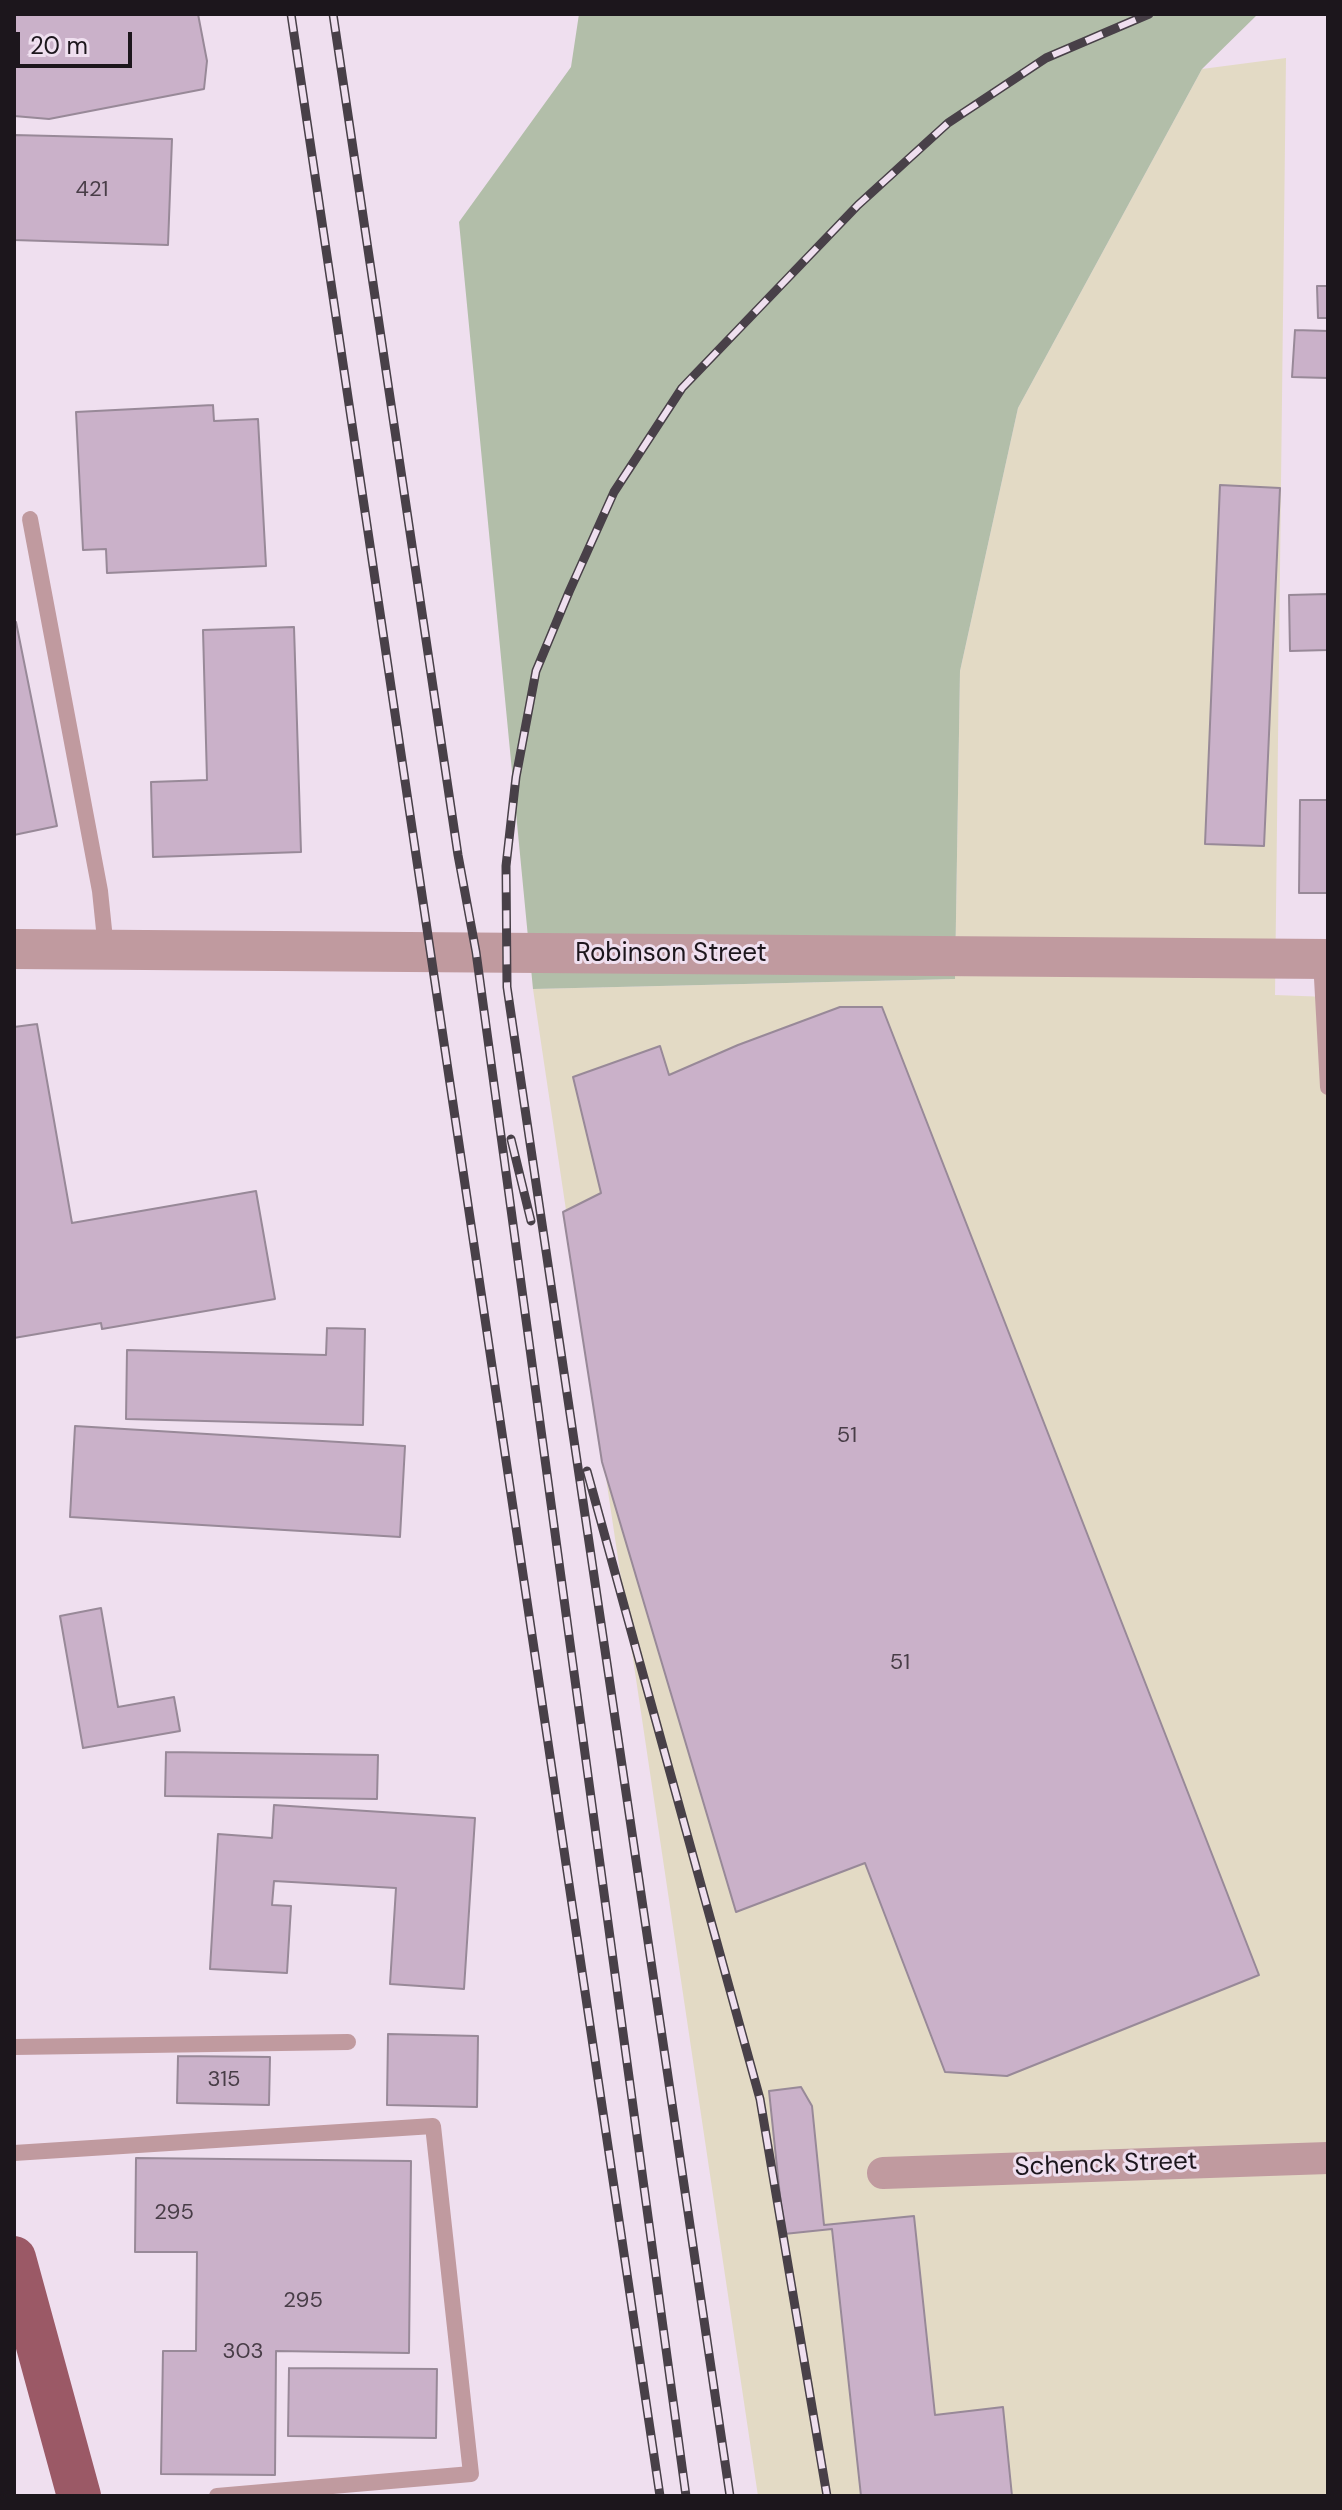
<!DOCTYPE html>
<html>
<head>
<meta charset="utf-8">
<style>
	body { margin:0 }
	#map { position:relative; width:1342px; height:2510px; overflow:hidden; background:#efdfef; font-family:"DM Sans",sans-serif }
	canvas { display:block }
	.frame { position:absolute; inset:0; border:16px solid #1c161c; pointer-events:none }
	.scale { position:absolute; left:16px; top:32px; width:116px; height:36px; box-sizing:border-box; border:4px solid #1c161c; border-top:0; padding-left:10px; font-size:24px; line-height:28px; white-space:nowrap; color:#1c161c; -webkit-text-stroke:6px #efdfef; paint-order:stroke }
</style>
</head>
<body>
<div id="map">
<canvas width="1342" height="2510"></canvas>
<div class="frame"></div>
<div class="scale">20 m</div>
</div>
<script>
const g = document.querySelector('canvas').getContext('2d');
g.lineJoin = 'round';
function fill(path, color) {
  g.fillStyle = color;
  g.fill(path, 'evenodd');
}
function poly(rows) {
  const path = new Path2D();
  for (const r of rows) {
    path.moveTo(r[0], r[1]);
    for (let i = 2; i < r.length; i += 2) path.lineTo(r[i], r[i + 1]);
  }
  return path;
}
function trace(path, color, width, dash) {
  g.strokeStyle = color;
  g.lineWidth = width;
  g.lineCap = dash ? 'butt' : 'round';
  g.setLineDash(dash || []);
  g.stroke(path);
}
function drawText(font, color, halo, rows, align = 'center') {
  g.font = font + ' "DM Sans",sans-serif';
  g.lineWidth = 6;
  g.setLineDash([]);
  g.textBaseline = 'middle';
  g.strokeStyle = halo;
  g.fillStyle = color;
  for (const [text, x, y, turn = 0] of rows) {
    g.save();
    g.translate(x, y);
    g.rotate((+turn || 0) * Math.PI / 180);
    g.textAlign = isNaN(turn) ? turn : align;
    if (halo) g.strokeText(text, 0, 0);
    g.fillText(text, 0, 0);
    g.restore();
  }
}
fill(poly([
	[1286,58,1275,995,1328,997,1328,2496,758,2496,533,989,955,979,960,671,1018,408,1202,69]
]), '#e3dac5');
fill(poly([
	[579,14,1258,14,1202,69,1018,408,960,671,955,979,533,989,459,222,571,67]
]), '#b2bea9');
const building = poly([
	[14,14,198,14,207,61,204,89,49,119,14,116,14,14],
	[14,135,172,139,168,245,14,240,14,135],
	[1317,286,1328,286,1328,318,1318,318,1317,286],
	[1295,330,1328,331,1328,378,1292,377,1295,330],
	[213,405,214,421,258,419,266,566,107,573,106,549,83,550,76,412,213,405],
	[1220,485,1280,488,1264,846,1205,844,1220,485],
	[1328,594,1328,650,1290,651,1289,595,1328,594],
	[16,622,57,826,14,835,14,623,16,622],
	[294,627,301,852,153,857,151,782,207,780,203,630,294,627],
	[1300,800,1328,800,1328,893,1299,893,1300,800],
	[840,1007,882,1007,1259,1975,1007,2076,945,2072,865,1863,736,1912,602,1462,563,1212,601,1193,573,1077,660,1046,669,1075,738,1045,840,1007],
	[37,1024,72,1223,256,1191,275,1299,102,1329,101,1323,14,1338,14,1027,37,1024],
	[327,1328,365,1329,363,1425,126,1419,127,1350,326,1355,327,1328],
	[75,1426,405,1446,400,1537,70,1517,75,1426],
	[101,1608,118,1707,174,1697,180,1731,83,1748,60,1616,101,1608],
	[166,1752,378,1755,377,1799,165,1796,166,1752],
	[274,1805,475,1818,464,1989,390,1984,396,1888,274,1881,272,1905,291,1906,287,1973,210,1969,218,1834,272,1838,274,1805],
	[388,2034,478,2036,477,2107,387,2105,388,2034],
	[178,2056,270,2057,269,2105,177,2103,178,2056],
	[801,2087,812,2106,824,2225,914,2216,935,2415,1003,2407,1012,2496,861,2496,832,2229,784,2234,769,2091,801,2087],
	[136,2158,411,2161,409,2353,276,2351,275,2475,161,2474,163,2351,196,2351,197,2252,135,2252,136,2158],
	[289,2368,437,2369,436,2438,288,2436,289,2368]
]);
fill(building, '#cab1c9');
trace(building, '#988998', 2);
trace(poly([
	[30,519,100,891,106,949],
	[1321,960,1328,1087],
	[14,2047,348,2042],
	[14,2153,433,2126,471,2474,217,2496]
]), '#c09a9f', 16);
trace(poly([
	[883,2173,1328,2158]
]), '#c09a9f', 32);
trace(poly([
	[14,949,1328,959]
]), '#c09a9f', 40);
trace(poly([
	[14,2258,79,2496]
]), '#9b5966', 44);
const rail = poly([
	[291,14,660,2496],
	[333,14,458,855,476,952,686,2496],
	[511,1139,531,1221],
	[587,1471,760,2099,827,2496],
	[730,2496,507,987,506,866,516,777,536,671,569,592,614,492,682,388,858,205,948,123,1046,58,1149,14]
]);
trace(rail, '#484048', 9);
trace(rail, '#efdfef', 6, [18]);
drawText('22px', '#483d47', null, [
	["421",92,190],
	["51",847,1436],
	["51",900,1663],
	["315",224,2080],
	["295",174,2213],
	["295",303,2301],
	["303",243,2352]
]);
drawText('26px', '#1c161c', '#efdfef', [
	["Robinson Street",671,954],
	["Schenck Street",1106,2165,-2]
]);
</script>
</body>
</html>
